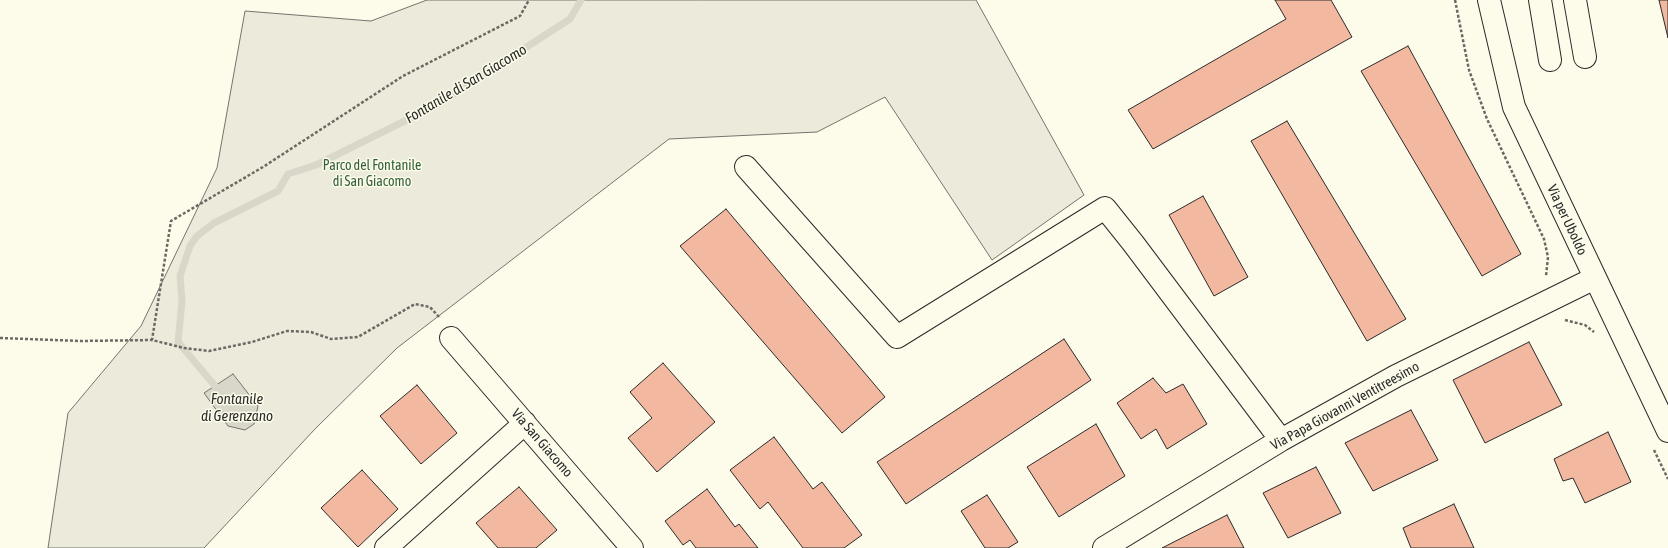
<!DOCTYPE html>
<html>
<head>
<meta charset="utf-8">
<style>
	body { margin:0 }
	canvas { display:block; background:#fdfbea }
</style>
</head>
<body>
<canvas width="1668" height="548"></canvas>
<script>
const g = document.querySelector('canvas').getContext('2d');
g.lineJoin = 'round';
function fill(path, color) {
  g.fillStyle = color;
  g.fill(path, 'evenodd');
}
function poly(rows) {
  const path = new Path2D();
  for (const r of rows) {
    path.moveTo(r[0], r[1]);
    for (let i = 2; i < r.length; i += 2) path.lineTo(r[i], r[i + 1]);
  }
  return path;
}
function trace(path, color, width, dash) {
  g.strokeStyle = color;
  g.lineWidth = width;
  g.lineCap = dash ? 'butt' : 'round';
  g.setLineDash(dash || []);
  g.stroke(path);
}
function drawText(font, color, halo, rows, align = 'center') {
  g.font = font + ' "Asap Condensed",sans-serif';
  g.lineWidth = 3;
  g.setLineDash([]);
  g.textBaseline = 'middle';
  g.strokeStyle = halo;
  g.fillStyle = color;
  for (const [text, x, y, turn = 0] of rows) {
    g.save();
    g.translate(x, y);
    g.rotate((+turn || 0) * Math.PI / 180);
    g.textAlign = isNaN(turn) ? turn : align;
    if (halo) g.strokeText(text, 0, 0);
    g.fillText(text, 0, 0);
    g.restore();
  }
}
const green = poly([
	[427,0,976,0,1084,195,992,260,885,97,817,132,669,139,397,348,315,429,204,548,48,548,68,413,141,326,217,168,245,11,371,21,427,0]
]);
fill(green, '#ecebdb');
trace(green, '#74746e', 1);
const water = poly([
	[233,374,258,406,254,424,245,430,228,426,204,393,233,374]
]);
fill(water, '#d8d7c9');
trace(water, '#74746e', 1);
trace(poly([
	[215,386,178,342,182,301,180,276,190,246,197,236,214,223,278,191,288,174,316,165,435,106,570,19,581,0]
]), '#d8d7c9', 7);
const building = poly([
	[1275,0,1331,0,1352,37,1153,149,1128,110,1286,19,1275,0],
	[1659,0,1668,0,1668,38,1659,0],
	[1408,46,1521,254,1482,276,1361,71,1408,46],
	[1287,121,1406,319,1367,341,1251,141,1287,121],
	[1203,196,1248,277,1214,296,1169,215,1203,196],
	[726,209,885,397,842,433,680,246,726,209],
	[1064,339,1091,380,906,504,877,462,1064,339],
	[1529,342,1562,405,1485,443,1453,380,1529,342],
	[663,363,715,422,657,472,628,438,652,418,630,392,663,363],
	[1153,378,1166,393,1183,384,1207,424,1167,449,1156,429,1141,439,1117,403,1153,378],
	[417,385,457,433,421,464,380,416,417,385],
	[1411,410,1438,460,1373,491,1345,443,1411,410],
	[1096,424,1125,476,1059,517,1027,467,1096,424],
	[1608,432,1631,482,1585,503,1573,478,1563,481,1554,459,1608,432],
	[774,437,813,489,822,482,862,535,844,548,803,548,768,502,760,509,730,470,774,437],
	[1316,467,1341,513,1288,538,1263,493,1316,467],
	[362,470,398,509,358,547,321,508,362,470],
	[519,487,557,530,536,548,498,548,476,523,519,487],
	[707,489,735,527,739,524,758,548,696,548,690,540,683,545,665,521,707,489],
	[987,495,1018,542,1008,548,985,548,961,511,987,495],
	[1454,504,1474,548,1411,548,1403,528,1454,504],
	[1227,515,1244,548,1162,548,1227,515]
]);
fill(building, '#f2b8a0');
trace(building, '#2b2b2b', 1);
const minor = poly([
	[1489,0,1514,107,1668,431],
	[1540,0,1550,60],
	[1575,0,1585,57],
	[746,167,897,337,1105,208,1133,243,1281,440],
	[451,338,632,548],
	[386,548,525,423],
	[1104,548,1281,440,1396,376,1595,278]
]);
trace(minor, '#2b2b2b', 24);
trace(poly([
	[1455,0,1469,70,1487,119,1544,239,1548,257,1546,276],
	[439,317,430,307,415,304,358,337,331,339,311,332,287,331,252,342,209,351,184,348,152,340,171,221,263,167,403,76,520,16,529,0],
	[1565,320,1585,325,1594,332],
	[0,338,80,341,152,340],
	[1654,450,1668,479]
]), '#6a6964', 2.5, [3, 2]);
trace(minor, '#fdfbea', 22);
drawText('14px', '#34623c', '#fdfbea', [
	["Parco del Fontanile",372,166],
	["di San Giacomo",372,182]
]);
drawText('14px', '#2b2b2b', '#fdfbea', [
	["Via per Uboldo",1567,220,65],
	["Via Papa Giovanni Ventitreesimo",1345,406,-29],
	["Via San Giacomo",542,443,49]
]);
drawText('italic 15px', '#2b2b2b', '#fdfbea', [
	["Fontanile di San Giacomo",466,84,-31],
	["Fontanile",237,399],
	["di Gerenzano",237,416]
]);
</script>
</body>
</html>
